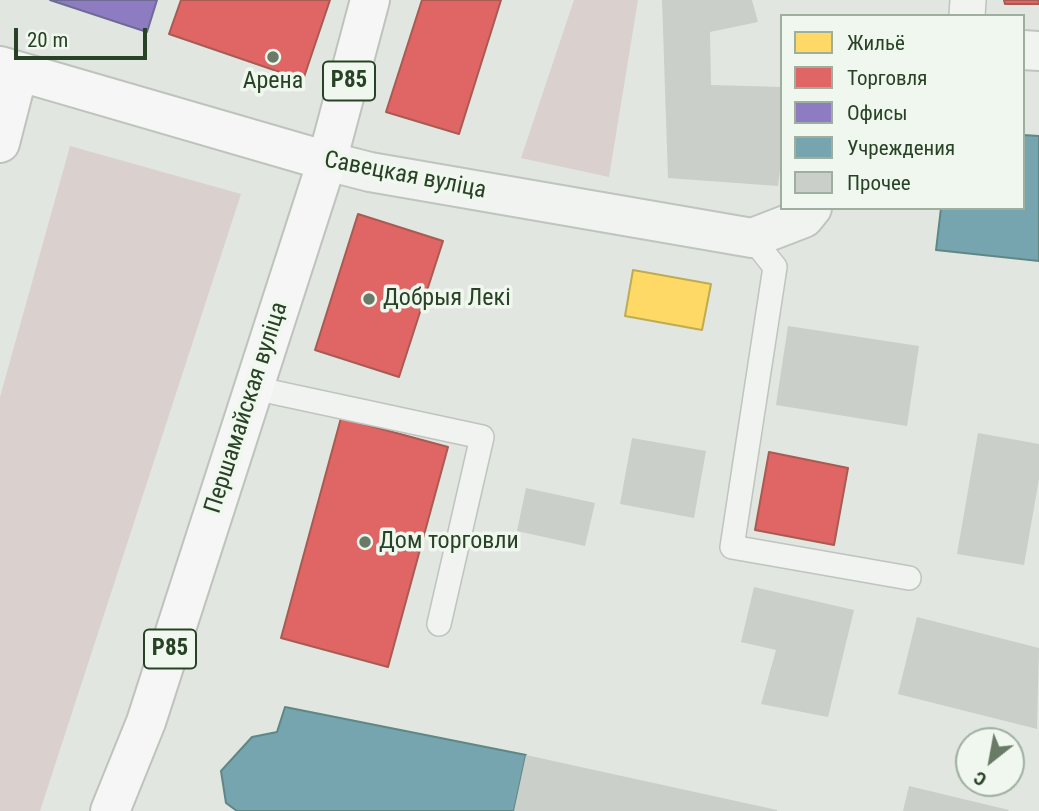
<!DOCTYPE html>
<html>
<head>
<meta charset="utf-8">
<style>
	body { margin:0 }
	#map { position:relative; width:1039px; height:811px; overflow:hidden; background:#e1e6e1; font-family:"Roboto Condensed",sans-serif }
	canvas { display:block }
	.legend { position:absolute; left:780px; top:14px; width:245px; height:196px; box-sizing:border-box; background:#eff7ee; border:2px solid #9faf9e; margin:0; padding:9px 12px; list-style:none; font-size:21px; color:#284225 }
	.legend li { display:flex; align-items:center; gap:14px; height:35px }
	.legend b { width:35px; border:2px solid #9faf9e }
	.north { position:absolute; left:955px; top:727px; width:70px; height:70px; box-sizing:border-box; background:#eff7ee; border:2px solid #9faf9e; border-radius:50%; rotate:211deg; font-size:19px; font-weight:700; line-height:28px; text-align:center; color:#284225 }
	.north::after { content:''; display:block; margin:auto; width:24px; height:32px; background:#697b67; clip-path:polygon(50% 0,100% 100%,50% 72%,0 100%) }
	.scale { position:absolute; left:14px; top:28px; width:133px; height:32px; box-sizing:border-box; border:4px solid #284225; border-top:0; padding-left:9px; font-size:21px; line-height:24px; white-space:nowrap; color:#284225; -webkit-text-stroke:5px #eff7ee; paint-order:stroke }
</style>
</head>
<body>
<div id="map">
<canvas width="1039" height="811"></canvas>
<ul class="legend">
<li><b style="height:19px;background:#ffd966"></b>Жильё</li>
<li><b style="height:19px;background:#e06666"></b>Торговля</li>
<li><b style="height:19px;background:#8e7cc3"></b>Офисы</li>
<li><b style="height:19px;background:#76a5af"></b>Учреждения</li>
<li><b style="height:19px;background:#cacfc9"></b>Прочее</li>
</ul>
<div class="north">С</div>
<div class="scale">20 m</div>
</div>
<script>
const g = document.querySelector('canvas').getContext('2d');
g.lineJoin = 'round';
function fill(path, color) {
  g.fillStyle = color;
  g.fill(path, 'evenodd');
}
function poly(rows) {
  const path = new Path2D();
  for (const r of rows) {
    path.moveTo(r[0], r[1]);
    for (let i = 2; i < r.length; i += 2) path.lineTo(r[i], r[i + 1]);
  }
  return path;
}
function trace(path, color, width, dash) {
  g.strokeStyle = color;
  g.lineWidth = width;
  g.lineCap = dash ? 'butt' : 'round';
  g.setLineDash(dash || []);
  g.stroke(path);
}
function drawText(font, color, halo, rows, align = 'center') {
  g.font = font + ' "Roboto Condensed",sans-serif';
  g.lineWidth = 7;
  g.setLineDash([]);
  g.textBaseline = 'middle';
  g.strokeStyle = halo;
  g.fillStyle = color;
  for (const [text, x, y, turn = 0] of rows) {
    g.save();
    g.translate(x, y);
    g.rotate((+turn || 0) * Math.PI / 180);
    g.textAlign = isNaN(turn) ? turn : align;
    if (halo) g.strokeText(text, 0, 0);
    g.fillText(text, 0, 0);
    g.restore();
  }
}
fill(poly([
	[574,0,638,0,609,177,521,158],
	[70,146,241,194,40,811,0,811,0,397]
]), '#dad0ce');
const homes = poly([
	[633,270,711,284,702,330,625,316,633,270]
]);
fill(homes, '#ffd966');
trace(homes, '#beac52', 2);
const shops = poly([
	[181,0,330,0,303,80,169,34,181,0],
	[422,0,501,0,459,134,386,112,422,0],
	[1004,0,1039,0,1039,4,1005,4,1004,0],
	[358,214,443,241,399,377,315,350,358,214],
	[341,418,448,447,388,667,281,638,341,418],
	[769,452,848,468,834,545,755,530,769,452]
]);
fill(shops, '#e06666');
trace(shops, '#a95b52', 2);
const offices = poly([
	[50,0,157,0,147,32,50,0]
]);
fill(offices, '#8e7cc3');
trace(offices, '#6f6b94', 2);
const public = poly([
	[1023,135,1039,136,1039,261,936,250,941,208,1023,208,1023,135],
	[285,707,526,755,514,811,237,811,226,803,221,771,252,737,277,732,285,707]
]);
fill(public, '#76a5af');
trace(public, '#5f8786', 2);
fill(poly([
	[662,0,752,0,758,22,710,32,711,85,782,87,782,154,778,186,668,178],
	[788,326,919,346,907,426,776,405],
	[978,433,1039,444,1039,479,1024,565,957,554],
	[632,438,706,451,694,518,620,504],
	[526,488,595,503,585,546,517,531],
	[754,587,854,610,828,717,761,704,776,650,741,642],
	[917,617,1039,648,1037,729,898,694],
	[526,755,777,810,777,811,514,811],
	[909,786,1009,810,1008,811,903,811]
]), '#cacfc9');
const service = poly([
	[752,238,775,267,732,547,909,578],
	[254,388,482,437,439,624]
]);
const pedestrian = poly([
	[967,16,968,0]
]);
const minor = poly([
	[1023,50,1039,51],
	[327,161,370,172,752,238,804,218,812,208]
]);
const primary = poly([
	[0,66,327,161],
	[0,143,18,73],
	[110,811,146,722,327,161,370,0]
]);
trace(service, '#bfc4bf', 26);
trace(pedestrian, '#bfc4bf', 38);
trace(minor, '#bfc4bf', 42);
trace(primary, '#bec4bc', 42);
trace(service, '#f0f3f0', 23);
trace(pedestrian, '#f0f3f0', 35);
trace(minor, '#f0f3f0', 38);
trace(primary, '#f5f6f5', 38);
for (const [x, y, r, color] of [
	[273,57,7,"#697b67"],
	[369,299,7,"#697b67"],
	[365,542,7,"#697b67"]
]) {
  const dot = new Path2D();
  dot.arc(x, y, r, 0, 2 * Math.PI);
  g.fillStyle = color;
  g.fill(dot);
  trace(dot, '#eff7ee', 2.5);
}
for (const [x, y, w] of [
	[349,81,52],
	[170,649,52]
]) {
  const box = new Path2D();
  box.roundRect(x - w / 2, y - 19.5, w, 39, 5);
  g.fillStyle = '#eff7ee';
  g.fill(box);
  trace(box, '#284225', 2);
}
drawText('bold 23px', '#284225', null, [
	["Р85",349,81],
	["Р85",170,649]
]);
drawText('24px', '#284225', '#eff7ee', [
	["Арена",273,82,"center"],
	["Добрыя Лекі",383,299],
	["Дом торговли",379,542]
], 'left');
drawText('24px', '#284225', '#eff7ee', [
	["Савецкая вуліца",405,176,11],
	["Першамайская вуліца",247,408,-72]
]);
</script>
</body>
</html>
